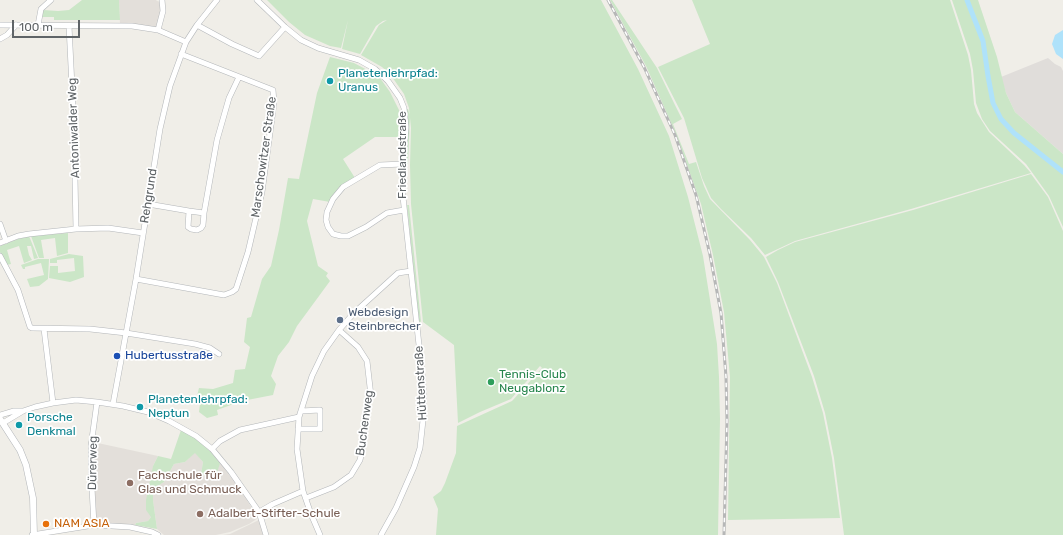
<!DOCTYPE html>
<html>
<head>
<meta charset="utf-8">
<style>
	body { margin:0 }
	#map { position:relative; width:1063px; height:535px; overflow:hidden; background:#f0eee8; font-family:Rubik,sans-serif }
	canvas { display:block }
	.scale { position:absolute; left:12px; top:20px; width:68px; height:18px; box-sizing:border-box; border:2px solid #5f6467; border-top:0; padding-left:5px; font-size:12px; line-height:14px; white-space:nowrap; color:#5f6467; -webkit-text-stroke:3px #fff; paint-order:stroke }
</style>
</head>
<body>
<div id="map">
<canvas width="1063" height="535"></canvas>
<div class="scale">100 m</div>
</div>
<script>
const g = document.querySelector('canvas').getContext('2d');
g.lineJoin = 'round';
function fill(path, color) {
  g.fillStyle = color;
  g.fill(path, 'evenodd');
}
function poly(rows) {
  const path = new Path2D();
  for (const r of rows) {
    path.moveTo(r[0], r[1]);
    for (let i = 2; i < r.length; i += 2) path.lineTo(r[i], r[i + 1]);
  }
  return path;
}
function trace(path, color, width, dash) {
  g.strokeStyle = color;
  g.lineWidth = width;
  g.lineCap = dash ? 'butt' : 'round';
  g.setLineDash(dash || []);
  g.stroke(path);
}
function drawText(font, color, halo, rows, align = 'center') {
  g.font = font + ' Rubik,sans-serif';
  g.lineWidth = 3.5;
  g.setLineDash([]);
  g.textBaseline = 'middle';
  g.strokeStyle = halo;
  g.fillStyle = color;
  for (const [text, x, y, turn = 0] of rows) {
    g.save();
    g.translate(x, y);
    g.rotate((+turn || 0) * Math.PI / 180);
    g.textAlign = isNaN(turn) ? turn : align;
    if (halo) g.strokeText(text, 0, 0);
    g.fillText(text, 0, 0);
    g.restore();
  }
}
fill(poly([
	[1048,58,1055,64,1061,67,1063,71,1063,154,1015,112,1006,93,1001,77]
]), '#e0ddda');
fill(poly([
	[119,0,156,0,157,1,161,2,161,11,157,28,120,24],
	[93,442,158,456,153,466,151,517,148,521,136,523,135,525,96,524,92,471],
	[195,452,203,462,201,474,220,463,240,489,258,518,249,524,230,532,216,535,164,535,157,529,153,500,153,489,164,482,174,464,185,462],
	[259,520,263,535,223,535,230,534]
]), '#e3dfda');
fill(poly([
	[82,0,119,0,120,20,54,20,54,17,41,17,43,10,58,11,69,10],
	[267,0,601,0,638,69,669,136,688,197,703,256,717,344,719,377,720,419,718,535,436,535,438,509,433,497,441,491,445,483,456,453,457,426,512,401,542,368,540,366,511,399,480,412,458,423,454,345,423,322,411,204,410,165,411,128,409,108,404,94,390,74,382,67,361,55,379,25,387,20,383,21,376,26,360,54,342,49,348,20,341,48,330,46,305,35,289,22],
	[610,0,612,0,657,68,674,103,682,119,673,124,689,164,696,162,704,186,710,199,750,240,764,257,777,283,812,377,823,413,832,458,840,518,728,520,730,377,724,312,713,255,701,204,676,134,646,66],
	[692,0,950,0,968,55,971,70,974,104,977,113,989,132,1024,165,1031,173,911,209,795,241,765,255,751,238,721,209,711,198,702,178,684,118,658,67,710,44],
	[952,0,978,0,997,57,1006,93,1015,112,1063,154,1063,227,1049,196,1026,164,990,131,982,119,976,103,973,70,970,54],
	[330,57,354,63,371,72,380,78,390,92,399,110,400,118,400,137,375,137,343,159,355,178,330,202,313,199,307,221,318,266,328,273,326,276,330,281,297,326,289,342,278,356,271,376,276,384,273,395,242,401,217,410,218,415,207,418,199,412,200,404,196,400,199,388,213,389,233,383,235,370,245,369,250,347,244,342,247,318,251,317,262,279,271,266,279,230,288,178,299,179,317,93],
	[406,109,408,109,410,116,408,164,405,164],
	[1031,174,1048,197,1063,231,1063,535,844,535,834,458,825,413,814,376,778,282,766,257,778,250,795,242,913,210],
	[407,205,409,205,421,322,419,321],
	[68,233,68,253,57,256,55,238,41,240,44,258,39,258,31,236],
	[29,236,38,258,34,259,31,246,27,246,29,255,32,260,24,263,19,246,7,250,11,264,7,265,0,252,0,246,18,239],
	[69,254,83,256,84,277,70,282,49,278,50,266,58,266,58,273,75,271,74,258,57,260,57,263,50,263,50,259],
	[38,259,49,259,48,279,39,286,30,287,27,279,44,275,41,263,25,267,25,269,23,269,21,265],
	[181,430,195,438,210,451,220,463,216,476,209,477,201,474,203,462,195,453,185,462,174,464,164,482,153,489,153,500,157,529,135,525,136,523,148,521,151,517,146,510,146,500,153,466,158,456,171,459]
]), '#cbe6c7');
fill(poly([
	[1063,30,1063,59,1056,54,1052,44,1055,35]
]), '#afe2fa');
trace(poly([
	[967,0,983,41,988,76,993,103,1001,119,1014,133,1063,172]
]), '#afe2fa', 5);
const minor = poly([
	[257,0,285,27,301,40,318,48,359,60,375,69,388,81,400,98,404,108,406,127,403,164,403,197,423,382,424,411,420,448,414,467,396,508,381,535],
	[0,25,132,26,158,30,186,42],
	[38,25,41,9,51,0],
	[197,25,232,44,259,56,285,27],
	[69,26,74,127,76,229],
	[158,30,163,11,162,0],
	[0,39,7,35,16,25],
	[403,164,380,165,343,187,333,199,327,212,326,220,328,227,333,234,341,236,348,236,366,227,387,213,404,210],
	[148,204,189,211],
	[204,213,203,225,201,228,197,230,191,229,188,227,189,211,204,213,217,140,229,98,239,77],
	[0,224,6,241],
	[0,243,18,236,29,234,76,229,108,228,143,233],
	[0,256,18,290,30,327,32,328,90,329,126,333,195,344,210,348,219,354],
	[136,279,224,295,232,292,236,289,248,252,262,192,274,103,273,90,181,54],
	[44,329,53,403],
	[113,404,136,279,160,129,170,86,186,42,197,25,217,0],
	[0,415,14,411,22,411],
	[3,423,23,411,35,407,53,403,76,400,97,402,123,406,148,412,169,421,196,436,212,449,231,472,259,512,266,535],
	[298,429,320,429,320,410,301,411],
	[212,449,220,441,240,430,299,417],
	[306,498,334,487,351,475,360,460,364,443,365,413,367,408,367,400,371,396,367,361,358,347,339,330],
	[259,512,273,504,303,491],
	[94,525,91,470,91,446,97,402],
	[32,535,94,525,130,527,152,532,158,535],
	[320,535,311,514,303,491,297,449,299,417,312,376,324,351,339,330,354,313,398,273,411,271]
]);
const tertiary = poly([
	[0,419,20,450,26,465,33,498,34,535]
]);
trace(minor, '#b3b6b9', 6);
trace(tertiary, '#b3b6b9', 7);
trace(minor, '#fff', 5);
trace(tertiary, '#fff', 6);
const rail = poly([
	[608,0,644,67,675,135,696,195,710,255,721,313,726,377,727,421,724,535]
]);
trace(rail, '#b6b7b7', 3);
trace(rail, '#fff', 1.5, [4.5]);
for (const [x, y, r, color] of [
	[330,81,4,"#0f9aa8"],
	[340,320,4,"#5c6f8a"],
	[117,356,4,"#1a4fb4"],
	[491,382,4,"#2e9e5b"],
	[140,407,4,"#0f9aa8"],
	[19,425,4,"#0f9aa8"],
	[130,483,4,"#8d6e63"],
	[200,514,4,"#8d6e63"],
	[46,524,4,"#e8710a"]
]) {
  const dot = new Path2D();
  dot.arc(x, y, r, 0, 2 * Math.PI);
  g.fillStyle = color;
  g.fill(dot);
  trace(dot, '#fff', 1.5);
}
drawText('12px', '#0d838f', '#fff', [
	["Planetenlehrpfad:",338,74],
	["Uranus",338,88],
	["Planetenlehrpfad:",148,400],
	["Neptun",148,414],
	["Porsche",27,418],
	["Denkmal",27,432]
], 'left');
drawText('12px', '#5f6467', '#fff', [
	["Antoniwalder Weg",74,128,-92],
	["Friedlandstraße",403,155,-90],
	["Marschowitzer Straße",264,157,-82],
	["Rehgrund",149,196,-81],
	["Hüttenstraße",421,383,-93],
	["Buchenweg",365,423,-82],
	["Dürerweg",93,463,-89]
]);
drawText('12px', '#4e5e75', '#fff', [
	["Webdesign",348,313],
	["Steinbrecher",348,327]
], 'left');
drawText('12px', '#164399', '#fff', [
	["Hubertusstraße",125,356]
], 'left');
drawText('12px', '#27864d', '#fff', [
	["Tennis-Club",499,375],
	["Neugablonz",499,389]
], 'left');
drawText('12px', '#785e54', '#fff', [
	["Fachschule für",138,476],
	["Glas und Schmuck",138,490],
	["Adalbert-Stifter-Schule",208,514]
], 'left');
drawText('12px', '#c56008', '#fff', [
	["NAM ASIA",54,524]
], 'left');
</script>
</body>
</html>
